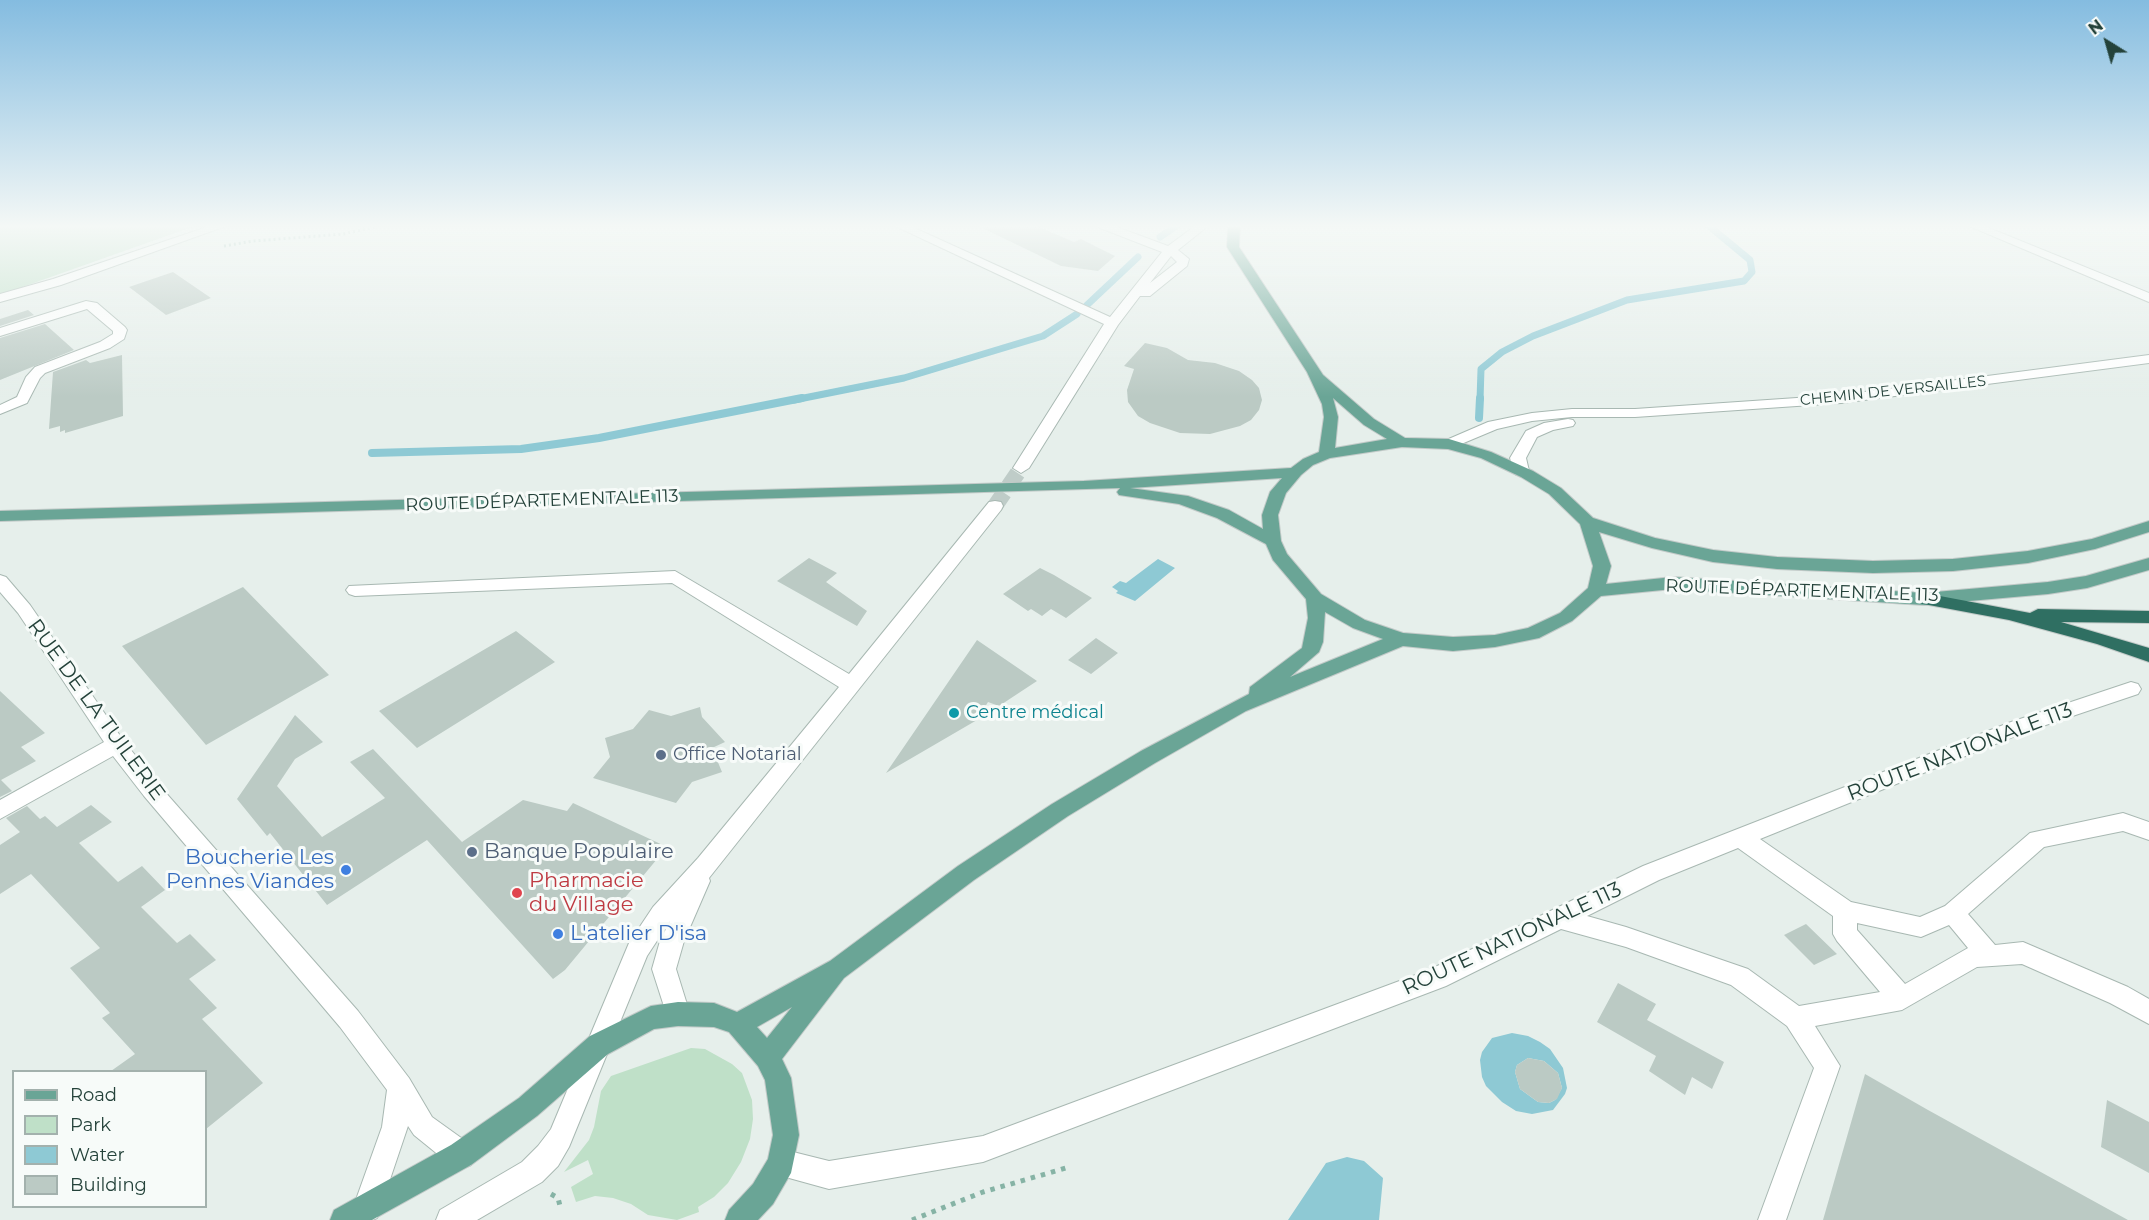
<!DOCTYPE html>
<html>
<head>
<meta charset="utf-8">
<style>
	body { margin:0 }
	#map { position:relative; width:2149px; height:1220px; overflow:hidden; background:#e6efeb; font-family:Montserrat,sans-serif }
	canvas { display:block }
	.legend { position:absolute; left:12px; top:1070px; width:195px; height:138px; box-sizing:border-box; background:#f7fbf9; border:2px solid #a3b1ad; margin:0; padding:8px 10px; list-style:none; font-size:18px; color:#24423a }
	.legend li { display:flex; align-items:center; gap:12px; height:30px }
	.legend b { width:30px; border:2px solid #a3b1ad }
	.north { position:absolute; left:2077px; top:12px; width:60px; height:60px; -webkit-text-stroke:4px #f7fbf9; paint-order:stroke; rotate:323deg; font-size:16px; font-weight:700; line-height:24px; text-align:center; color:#24423a }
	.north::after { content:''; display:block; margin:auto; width:21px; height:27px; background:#24423a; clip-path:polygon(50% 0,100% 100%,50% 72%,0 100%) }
</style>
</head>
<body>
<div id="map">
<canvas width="2149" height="1220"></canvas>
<ul class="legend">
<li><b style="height:8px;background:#6aa596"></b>Road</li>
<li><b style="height:16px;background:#bfe0c8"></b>Park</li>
<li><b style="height:16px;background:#8ec9d4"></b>Water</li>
<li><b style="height:16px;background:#bbcac4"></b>Building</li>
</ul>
<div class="north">N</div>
</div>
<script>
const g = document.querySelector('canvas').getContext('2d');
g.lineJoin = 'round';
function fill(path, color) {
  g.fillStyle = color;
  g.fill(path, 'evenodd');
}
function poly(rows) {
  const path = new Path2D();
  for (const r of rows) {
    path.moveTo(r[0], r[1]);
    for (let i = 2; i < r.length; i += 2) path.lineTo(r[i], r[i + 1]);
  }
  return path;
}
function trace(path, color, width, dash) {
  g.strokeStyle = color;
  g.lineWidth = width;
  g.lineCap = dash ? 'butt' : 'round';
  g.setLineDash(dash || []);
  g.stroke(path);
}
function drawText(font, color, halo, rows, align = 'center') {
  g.font = font + ' Montserrat,sans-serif';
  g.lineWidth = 6;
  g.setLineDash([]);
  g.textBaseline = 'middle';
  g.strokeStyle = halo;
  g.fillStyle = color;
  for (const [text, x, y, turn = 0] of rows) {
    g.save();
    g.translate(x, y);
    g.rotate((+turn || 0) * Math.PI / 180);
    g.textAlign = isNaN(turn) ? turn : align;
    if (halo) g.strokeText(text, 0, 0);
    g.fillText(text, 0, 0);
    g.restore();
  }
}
fill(poly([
	[0,226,195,226,0,295],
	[691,1048,705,1049,732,1064,742,1073,752,1100,753,1119,750,1139,741,1162,728,1183,714,1197,698,1207,699,1212,677,1220,648,1215,631,1204,613,1198,595,1196,576,1202,571,1187,593,1174,588,1160,564,1172,589,1140,594,1127,601,1091,611,1076]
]), '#bfe0c8');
fill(poly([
	[1158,559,1175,568,1135,601,1116,593,1118,591,1112,587,1120,581,1126,583],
	[1512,1033,1528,1036,1540,1042,1550,1049,1563,1068,1567,1088,1565,1094,1553,1110,1532,1114,1516,1111,1502,1102,1486,1086,1482,1077,1480,1060,1482,1052,1492,1038],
	[1528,1058,1544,1061,1558,1073,1562,1088,1555,1100,1549,1103,1538,1102,1520,1089,1515,1072,1517,1065],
	[1347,1157,1364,1161,1383,1178,1379,1220,1288,1220,1326,1163]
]), '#8ec9d4');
trace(poly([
	[1160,237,1176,226],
	[1087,305,1138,257],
	[794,400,904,378,1043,336,1077,314],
	[1480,400,1481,369,1502,352,1533,336,1627,300,1744,281,1752,272,1750,260,1709,226]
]), '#8ec9d4', 7);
trace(poly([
	[1479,418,1480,398],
	[372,453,521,449,599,438,802,398]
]), '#8ec9d4', 8);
fill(poly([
	[978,226,1037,226,1074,242,1081,239,1115,256,1098,271,1061,266],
	[173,272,211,298,166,315,129,287],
	[28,310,34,315,0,326,0,319],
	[45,324,74,350,0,380,0,338],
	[1145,343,1167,348,1188,360,1215,363,1239,371,1252,380,1259,388,1262,400,1259,410,1251,420,1240,426,1210,434,1180,433,1150,423,1138,416,1128,402,1127,390,1134,369,1124,366],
	[122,355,123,416,65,433,65,430,60,432,60,426,49,429,53,372,86,360,90,363],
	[809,558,837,573,826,582,867,611,857,626,777,581],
	[1040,568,1054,575,1092,598,1066,618,1051,609,1042,616,1031,609,1028,611,1003,594],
	[243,587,329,675,206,745,122,646],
	[516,631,555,662,417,748,379,711],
	[1096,638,1118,653,1091,674,1068,660],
	[977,640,1037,681,999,706,988,702,977,720,886,773],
	[0,691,45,733,21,747,36,761,1,780,12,791,0,797],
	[700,707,702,717,725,742,712,748,722,772,692,782,676,803,593,778,610,757,605,738,633,729,649,710,671,716],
	[295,715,323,742,295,759,277,786,322,837,385,798,350,762,373,749,462,842,523,800,567,811,573,803,667,847,565,970,553,979,427,840,327,905,270,833,267,836,237,799],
	[91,805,112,822,79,843,118,882,142,866,165,890,141,907,177,943,190,934,216,960,189,979,217,1008,202,1019,263,1083,206,1129,206,1071,111,1071,135,1054,102,1018,110,1013,70,968,100,948,31,874,0,894,0,845,20,832,6,818,27,806,40,819,45,816,57,827],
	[1806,924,1837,954,1814,965,1784,935],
	[1618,983,1656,1004,1647,1020,1724,1062,1712,1089,1692,1077,1685,1095,1649,1071,1656,1056,1597,1022],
	[1528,1058,1544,1061,1558,1073,1562,1088,1557,1099,1549,1103,1538,1102,1520,1089,1515,1072,1517,1065],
	[1865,1074,1928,1110,2128,1220,1823,1220],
	[2107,1100,2149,1122,2149,1173,2101,1147]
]), '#bbcac4');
trace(poly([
	[995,506,1021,468]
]), '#bfccc8', 16, [16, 8]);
const minor = poly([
	[210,226,226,226,61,285,0,302,0,294,53,279,210,226],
	[895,226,910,226,1110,317,1162,252,1100,228,1098,226,1114,226,1168,246,1195,226,1208,226,1178,250,1189,259,1187,266,1150,296,1140,296,1118,325,1029,468,1021,473,1013,468,1104,324,895,226],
	[1171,256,1177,262,1150,283,1171,256],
	[1969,226,1984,226,2149,293,2149,302,1969,226],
	[86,301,97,303,125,327,127,330,124,339,110,348,45,373,40,378,27,403,0,414,0,405,17,397,26,377,35,367,100,342,113,334,113,331,87,309,0,336,0,328,86,301],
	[2149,355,2149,363,1841,403,1635,417,1572,417,1532,421,1497,429,1454,447,1444,447,1441,444,1444,441,1488,422,1532,413,1572,409,1635,409,1841,395,2149,355],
	[1568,419,1573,420,1575,423,1573,426,1553,430,1537,437,1526,458,1529,471,1521,476,1515,474,1510,458,1526,431,1544,423,1568,419],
	[995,501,1001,502,1003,506,1001,510,709,878,710,881,684,941,676,969,690,1014,687,1022,678,1026,669,1022,652,969,660,941,670,921,647,956,569,1147,558,1166,542,1182,477,1220,436,1220,440,1210,522,1162,538,1146,551,1129,629,943,653,907,698,858,839,687,672,583,355,596,349,594,346,590,349,586,675,571,849,674,989,502,995,501],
	[0,575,6,577,30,605,123,740,158,784,358,1011,409,1078,432,1117,471,1145,475,1155,471,1165,461,1169,451,1165,414,1135,408,1126,377,1218,372,1220,357,1218,353,1208,382,1127,387,1090,340,1027,144,796,113,756,0,819,0,800,104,742,18,613,0,592,0,575],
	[2131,682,2138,684,2141,689,2138,694,2025,732,1760,839,1851,902,1920,917,1945,906,2030,833,2123,813,2149,822,2149,840,2123,831,2044,847,1968,914,1995,945,2023,942,2128,987,2149,999,2149,1024,2110,1003,2022,964,1977,967,1902,1010,1815,1026,1840,1066,1786,1220,1758,1220,1814,1068,1787,1026,1731,985,1626,947,1561,929,1446,986,983,1162,829,1189,771,1173,767,1163,771,1153,781,1149,829,1161,983,1136,1429,970,1643,866,2011,722,2131,682],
	[1738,848,1833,916,1833,934,1837,941,1880,992,1799,1006,1748,969,1626,927,1587,916,1659,880,1738,848],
	[1857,923,1921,937,1949,925,1968,948,1905,984,1857,930,1857,923]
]);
const major = poly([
	[1228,226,1240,226,1239,247,1323,375,1374,419,1405,438,1449,439,1491,452,1533,471,1561,488,1593,518,1655,538,1713,550,1777,557,1873,561,1953,559,2028,551,2092,539,2149,521,2149,532,2095,549,2028,563,1953,571,1873,573,1777,569,1713,562,1652,548,1599,532,1611,566,1606,584,1673,577,1924,593,2048,582,2086,576,2149,558,2149,570,2087,588,2048,594,1924,605,1673,589,1601,596,1572,621,1539,638,1495,647,1453,651,1403,646,1246,711,1155,763,1068,816,974,880,844,978,782,1059,791,1078,799,1135,791,1173,773,1204,758,1220,725,1220,729,1210,753,1184,768,1159,773,1135,765,1080,758,1066,729,1032,714,1027,678,1026,654,1029,608,1054,537,1116,471,1165,372,1220,330,1220,334,1210,451,1145,519,1098,590,1036,651,1006,678,1002,714,1003,737,1012,830,961,958,866,1052,804,1141,751,1249,694,1250,687,1302,648,1308,618,1306,599,1273,560,1266,544,1217,518,1179,504,1119,495,1117,492,1120,488,0,521,0,511,1084,481,1291,468,1303,459,1319,452,1324,417,1322,404,1307,372,1227,247,1228,226],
	[1333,398,1364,425,1387,439,1335,448,1338,417,1333,398],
	[1402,447,1448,449,1481,458,1521,477,1549,494,1580,524,1593,566,1588,588,1560,613,1528,628,1495,635,1453,637,1403,633,1365,620,1321,594,1287,554,1281,541,1278,515,1286,493,1301,475,1313,465,1330,458,1402,447],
	[1282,478,1270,492,1262,515,1263,529,1229,510,1188,496,1130,488,1282,478],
	[1325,612,1353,628,1383,639,1290,677,1319,652,1323,642,1325,612],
	[792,1007,767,1038,757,1027,792,1007]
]);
const highway = poly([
	[1924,593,2030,613,2038,609,2149,611,2149,623,2061,622,2149,648,2149,662,2097,644,2009,620,1918,603,1915,599,1918,595,1924,593]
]);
trace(minor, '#a8b8b2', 2);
trace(major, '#c2cac8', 2);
trace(highway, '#c2cac8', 2);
trace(poly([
	[224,246,253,241,343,234,378,226]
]), '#86b3a5', 3, [2, 3]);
trace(poly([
	[551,1194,558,1198,561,1210],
	[912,1220,983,1192,1066,1168]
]), '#86b3a5', 5, [4.5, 6]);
fill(minor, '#fff');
fill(major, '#6aa596');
fill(highway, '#2f6f62');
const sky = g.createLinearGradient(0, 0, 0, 397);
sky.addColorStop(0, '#84bce0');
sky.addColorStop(0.57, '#f4f8f6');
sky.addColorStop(1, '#f4f8f600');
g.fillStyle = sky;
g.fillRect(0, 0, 2149, 397);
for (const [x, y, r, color] of [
	[954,713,6,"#0f9aa8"],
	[661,755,6,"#5c6f8a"],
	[472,852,6,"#5c6f8a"],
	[346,870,6,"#3f7fe0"],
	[517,893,6,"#e0444e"],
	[558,934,6,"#3f7fe0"]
]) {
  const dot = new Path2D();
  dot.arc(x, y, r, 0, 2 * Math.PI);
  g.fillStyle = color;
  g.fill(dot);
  trace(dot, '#f7fbf9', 2);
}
drawText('15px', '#24423a', '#f7fbf9', [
	["CHEMIN DE VERSAILLES",1893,391,-6]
]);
drawText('18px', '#24423a', '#f7fbf9', [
	["ROUTE DÉPARTEMENTALE 113",542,501,-2],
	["ROUTE DÉPARTEMENTALE 113",1802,591,2]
]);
drawText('18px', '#0d838f', '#f7fbf9', [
	["Centre médical",966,713]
], 'left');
drawText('18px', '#4e5e75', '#f7fbf9', [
	["Office Notarial",673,755]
], 'left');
drawText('21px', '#24423a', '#f7fbf9', [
	["RUE DE LA TUILERIE",96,710,54],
	["ROUTE NATIONALE 113",1960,752,-21],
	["ROUTE NATIONALE 113",1512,939,-25]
]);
drawText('21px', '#4e5e75', '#f7fbf9', [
	["Banque Populaire",484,852]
], 'left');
drawText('21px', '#366cbe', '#f7fbf9', [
	["Boucherie Les",334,858],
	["Pennes Viandes",334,882],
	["L'atelier D'isa",570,934,"left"]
], 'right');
drawText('21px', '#be3a42', '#f7fbf9', [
	["Pharmacie",529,881],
	["du Village",529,905]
], 'left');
</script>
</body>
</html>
